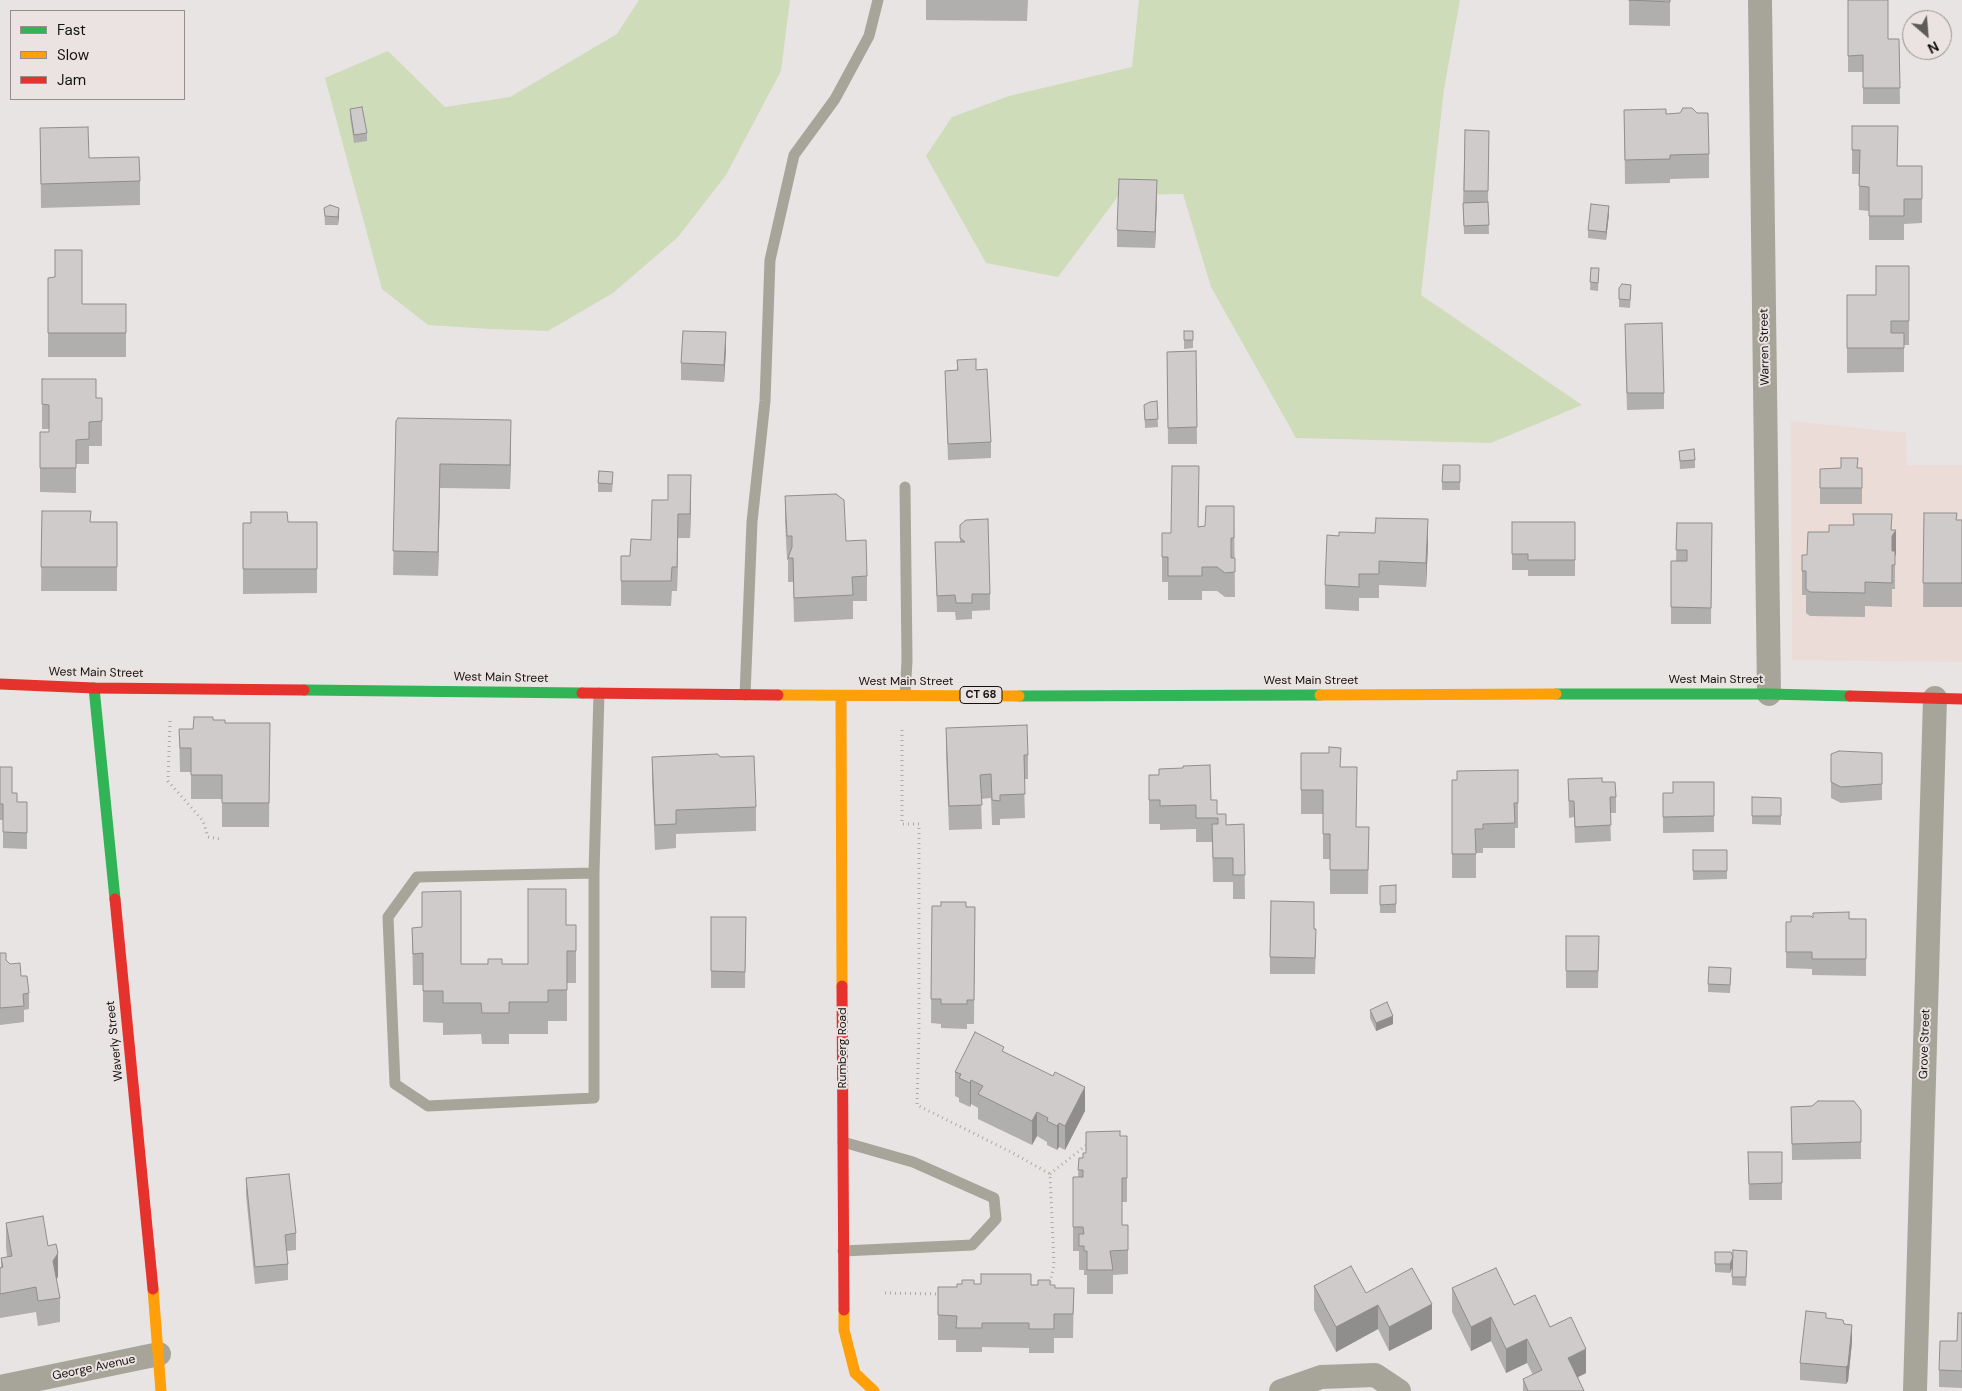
<!DOCTYPE html>
<html>
<head>
<meta charset="utf-8">
<style>
	body { margin:0 }
	#map { position:relative; width:1962px; height:1391px; overflow:hidden; background:#e8e4e3; font-family:"DM Sans",sans-serif }
	canvas { display:block }
	.legend { position:absolute; left:10px; top:10px; width:175px; height:90px; box-sizing:border-box; background:#eae3e1; border:1px solid #948f8e; margin:0; padding:6px 9px; list-style:none; font-size:15px; color:#141211 }
	.legend li { display:flex; align-items:center; gap:10px; height:25px }
	.legend b { width:25px; border:1px solid #948f8e }
	.north { position:absolute; left:1902px; top:10px; width:50px; height:50px; box-sizing:border-box; background:#eae3e1; border:1px solid #948f8e; border-radius:50%; rotate:153deg; font-size:14px; font-weight:700; line-height:20px; text-align:center; color:#141211 }
	.north::after { content:''; display:block; margin:auto; width:18px; height:22px; background:#5e5c5a; clip-path:polygon(50% 0,100% 100%,50% 72%,0 100%) }
</style>
</head>
<body>
<div id="map">
<canvas width="1962" height="1391"></canvas>
<ul class="legend">
<li><b style="height:6px;background:#30b455"></b>Fast</li>
<li><b style="height:6px;background:#ff9f0a"></b>Slow</li>
<li><b style="height:6px;background:#e5322d"></b>Jam</li>
</ul>
<div class="north">N</div>
</div>
<script>
const g = document.querySelector('canvas').getContext('2d');
g.lineJoin = 'round';
function fill(path, color) {
  g.fillStyle = color;
  g.fill(path, 'evenodd');
}
function poly(rows) {
  const path = new Path2D();
  for (const r of rows) {
    path.moveTo(r[0], r[1]);
    for (let i = 2; i < r.length; i += 2) path.lineTo(r[i], r[i + 1]);
  }
  return path;
}
function trace(path, color, width, dash) {
  g.strokeStyle = color;
  g.lineWidth = width;
  g.lineCap = dash ? 'butt' : 'round';
  g.setLineDash(dash || []);
  g.stroke(path);
}
function drawText(font, color, halo, rows, align = 'center') {
  g.font = font + ' "DM Sans",sans-serif';
  g.lineWidth = 4;
  g.setLineDash([]);
  g.textBaseline = 'middle';
  g.strokeStyle = halo;
  g.fillStyle = color;
  for (const [text, x, y, turn = 0] of rows) {
    g.save();
    g.translate(x, y);
    g.rotate((+turn || 0) * Math.PI / 180);
    g.textAlign = isNaN(turn) ? turn : align;
    if (halo) g.strokeText(text, 0, 0);
    g.fillText(text, 0, 0);
    g.restore();
  }
}
fill(poly([
	[1791,421,1906,433,1907,465,1962,465,1962,662,1792,660]
]), '#ebdcd7');
fill(poly([
	[639,0,790,0,781,71,726,175,678,237,613,293,548,331,490,329,428,325,382,289,325,78,388,51,445,107,510,97,617,34],
	[1139,0,1460,0,1444,89,1421,295,1582,405,1491,443,1296,438,1211,287,1183,194,1119,195,1058,277,986,263,926,156,952,117,1009,96,1132,67]
]), '#cedcba');
trace(poly([
	[170,721,168,781,203,821,208,837,220,839],
	[902,730,902,824,919,824,919,1030,917,1105,1011,1152,1050,1174,1054,1265,1049,1287],
	[1050,1174,1089,1143],
	[885,1293,942,1294]
]), '#adaba4', 3, [1, 4]);
trace(poly([
	[905,487,907,661,905,695],
	[745,695,752,522,765,401,770,260,794,155,835,99,869,36,878,0],
	[594,873,417,877,388,917,395,1084,428,1106,594,1098,594,873,599,693],
	[843,1142,913,1162,994,1198,996,1219,972,1245,843,1251]
]), '#a7a599', 11);
trace(poly([
	[1760,0,1769,694],
	[0,1387,159,1354],
	[1281,1391,1321,1377,1375,1375,1399,1391],
	[1915,1391,1935,698]
]), '#a7a599', 24);
trace(poly([
	[94,688,115,899],
	[304,690,582,693],
	[1556,694,1769,694,1850,696],
	[1019,696,1320,695]
]), '#30b455', 11);
trace(poly([
	[778,695,1019,696],
	[1320,695,1556,694],
	[841,696,842,986],
	[153,1289,161,1391],
	[844,1310,844,1330,855,1373,874,1391]
]), '#ff9f0a', 11);
trace(poly([
	[0,684,94,688,304,690],
	[582,693,778,695],
	[1850,696,1962,699],
	[115,899,153,1289],
	[842,986,844,1310]
]), '#e5322d', 11);
fill(poly([
	[926,0,1028,0,1027,21,926,20],
	[1629,0,1670,0,1670,26,1629,25],
	[1848,0,1888,39,1899,39,1900,104,1863,104,1863,72,1848,72],
	[350,109,367,133,367,141,354,143,350,117],
	[1624,110,1709,154,1709,178,1670,179,1670,183,1625,184],
	[1852,126,1898,166,1922,166,1922,223,1904,224,1904,240,1869,240,1869,211,1859,210,1859,174,1852,174],
	[40,128,89,158,140,181,140,205,41,208],
	[1465,130,1489,131,1488,202,1489,234,1464,234,1463,203],
	[1157,196,1155,248,1117,247,1117,230],
	[324,208,339,216,338,225,325,225],
	[1609,214,1606,240,1588,238,1588,230],
	[1909,266,1909,345,1904,345,1904,372,1847,373,1847,295,1876,295],
	[1591,268,1599,268,1598,291,1590,290],
	[48,278,82,304,126,304,126,357,48,357],
	[1619,288,1631,293,1630,308,1619,307],
	[1184,331,1193,331,1193,348,1184,349],
	[1625,340,1664,393,1664,409,1627,410],
	[726,349,724,382,681,380,681,363],
	[1196,351,1197,444,1168,444,1167,352],
	[957,360,976,370,991,442,991,458,948,460,945,371,957,370],
	[42,379,96,398,102,398,102,446,89,446,89,464,76,464,76,493,40,492,40,432,49,432,49,429,42,429],
	[1157,401,1158,427,1145,428,1144,405],
	[396,421,511,445,510,489,440,488,438,576,393,575],
	[1679,451,1695,460,1695,468,1680,469],
	[1460,465,1460,490,1442,490,1442,482],
	[1862,468,1862,504,1820,504,1820,469],
	[613,480,612,492,598,492,598,483],
	[785,496,846,541,867,576,867,601,853,601,853,619,794,622,793,582,788,582,788,560,787,560,785,520],
	[691,499,690,538,678,538,677,591,672,591,671,606,621,605,621,556,630,556,651,540,668,500],
	[1234,506,1235,597,1225,597,1217,591,1202,591,1202,600,1168,600,1168,582,1162,582,1162,533,1171,533,1198,527,1205,526],
	[42,511,91,522,117,522,117,591,41,591],
	[1924,513,1956,520,1962,520,1962,607,1923,607],
	[317,522,317,593,243,594,243,523],
	[1512,522,1575,522,1575,576,1528,576,1528,570,1512,570],
	[1677,523,1712,523,1711,624,1671,624,1671,561,1676,561],
	[960,525,990,594,990,610,972,611,972,619,956,620,955,612,937,612,935,542,960,542],
	[1892,530,1896,554,1895,556,1895,589,1892,589,1892,607,1865,606,1865,617,1810,616,1806,613,1806,595,1802,595,1802,555,1807,555,1829,532],
	[1339,536,1428,544,1426,587,1379,585,1379,598,1359,598,1359,611,1325,609,1325,585],
	[213,720,225,723,270,723,269,827,222,827,222,799,191,799,191,772,180,772,179,729,193,729],
	[946,728,1028,755,1028,779,1024,779,1025,818,1000,819,1000,825,992,825,991,798,981,799,982,829,949,830,946,753],
	[1301,753,1341,767,1356,827,1369,827,1368,894,1330,894,1330,859,1323,859,1323,814,1301,814],
	[1882,753,1882,800,1841,803,1831,798,1831,754],
	[652,757,756,807,756,831,676,834,676,848,655,850,652,781],
	[0,767,17,802,27,802,27,849,3,848,3,820,0,820],
	[1518,770,1518,828,1515,828,1515,848,1483,848,1483,853,1476,853,1476,878,1452,878,1452,780,1457,780],
	[1149,775,1211,800,1217,814,1226,825,1244,824,1245,899,1233,899,1233,882,1213,882,1212,842,1196,842,1196,829,1160,830,1160,824,1149,824],
	[1568,779,1602,782,1616,797,1616,813,1610,813,1611,841,1575,843,1574,817,1569,818],
	[1714,782,1714,832,1663,833,1663,793,1673,793],
	[1752,797,1781,798,1781,825,1752,824],
	[1693,850,1727,850,1727,879,1693,880],
	[1396,885,1396,913,1380,913,1380,886],
	[932,906,975,907,974,1024,967,1024,967,1029,941,1028,941,1024,931,1023],
	[711,917,746,917,745,988,711,988],
	[1813,918,1866,919,1866,976,1812,975,1812,969,1786,968,1786,922,1791,922],
	[566,925,576,925,576,983,567,983,567,1021,548,1021,548,1034,509,1034,509,1044,482,1044,481,1034,443,1035,443,1023,423,1022,423,985,413,985,412,928,461,964,528,964],
	[1314,929,1316,946,1315,974,1270,974,1270,957],
	[1566,936,1599,936,1598,988,1566,988],
	[0,953,21,976,29,993,29,1009,24,1010,24,1022,0,1025],
	[1731,977,1730,993,1708,992,1708,984],
	[1370,1010,1393,1024,1376,1031,1370,1018],
	[1004,1052,1085,1111,1065,1150,1059,1147,1057,1150,1047,1145,1047,1142,1037,1136,1032,1145,978,1119,978,1108,971,1104,970,1107,959,1102,959,1098,955,1096,955,1072],
	[1812,1106,1861,1142,1861,1159,1792,1160,1791,1107],
	[1120,1136,1127,1136,1127,1202,1122,1202,1122,1225,1128,1225,1128,1274,1113,1275,1113,1294,1087,1294,1087,1275,1084,1275,1084,1270,1079,1270,1079,1251,1073,1251,1073,1177,1078,1177,1079,1158,1083,1158,1086,1153],
	[1748,1152,1782,1152,1782,1200,1749,1200],
	[246,1178,296,1233,296,1250,287,1251,288,1264,288,1280,255,1284,246,1195],
	[6,1223,48,1246,58,1277,56,1279,60,1298,60,1322,38,1326,36,1312,0,1318,0,1268,1,1267,1,1258,7,1257,6,1247],
	[1715,1252,1733,1265,1747,1259,1746,1286,1732,1285,1732,1266,1730,1273,1715,1272],
	[974,1284,1050,1285,1055,1288,1074,1288,1073,1338,1054,1338,1054,1353,1029,1353,1029,1348,982,1347,982,1352,956,1352,956,1340,938,1340,938,1287,957,1287],
	[1314,1286,1366,1293,1432,1329,1389,1351,1378,1329,1336,1352,1314,1310],
	[1452,1288,1514,1305,1550,1327,1586,1373,1578,1377,1584,1391,1523,1391,1523,1379,1533,1375,1527,1363,1506,1373,1491,1341,1471,1351,1452,1312],
	[1962,1313,1962,1388,1939,1387,1939,1370,1957,1341],
	[1826,1318,1852,1342,1848,1381,1846,1384,1800,1380,1800,1363]
]), '#b1afae');
fill(poly([
	[1157,180,1157,196,1155,248,1155,232],
	[1609,206,1609,214,1606,240,1606,232],
	[339,208,339,216,338,225,338,217],
	[726,332,726,349,724,382,724,365],
	[511,420,511,445,510,489,510,465],
	[440,464,440,488,438,576,438,552],
	[691,475,691,499,690,538,690,514],
	[678,514,678,538,677,591,677,567],
	[1428,519,1428,544,1426,587,1426,563],
	[1896,530,1896,554,1895,556,1895,589,1895,556,1892,560,1892,536],
	[1393,1016,1393,1024,1376,1031,1376,1023],
	[971,1080,971,1104,970,1107,970,1083],
	[1085,1087,1085,1111,1065,1150,1065,1126],
	[1037,1112,1037,1136,1032,1145,1032,1121],
	[1059,1123,1059,1147,1057,1150,1057,1126],
	[58,1253,58,1277,53,1285,53,1261],
	[1733,1257,1733,1266,1730,1273,1730,1264],
	[1432,1304,1432,1329,1389,1351,1389,1327],
	[1378,1305,1378,1329,1336,1352,1336,1327],
	[1491,1317,1491,1341,1471,1351,1471,1327],
	[1852,1325,1852,1342,1848,1381,1846,1384,1846,1367],
	[1527,1339,1527,1363,1506,1373,1506,1349],
	[1586,1349,1586,1373,1568,1382,1568,1358]
]), '#908e8d');
const building = poly([
	[1629,0,1670,0,1670,2,1629,0],
	[1848,0,1888,0,1888,39,1899,39,1900,88,1863,88,1863,55,1848,56,1848,0],
	[362,107,367,133,354,135,350,109,362,107],
	[1683,108,1692,108,1697,113,1708,113,1709,154,1670,155,1670,159,1625,160,1624,110,1666,109,1666,114,1680,113,1683,108],
	[1852,126,1898,126,1897,166,1922,166,1922,199,1904,199,1904,216,1869,216,1869,187,1859,186,1860,150,1852,150,1852,126],
	[88,127,89,158,139,157,140,181,41,184,40,128,88,127],
	[1465,130,1489,131,1488,191,1464,191,1465,130],
	[1119,179,1157,180,1155,232,1117,230,1119,179],
	[1488,202,1489,225,1464,226,1463,203,1488,202],
	[1591,204,1609,206,1606,232,1588,230,1591,204],
	[330,205,339,208,338,217,325,216,324,208,330,205],
	[55,250,82,250,82,304,126,304,126,333,48,333,48,278,55,277,55,250],
	[1876,266,1909,266,1909,321,1891,321,1891,333,1904,333,1904,348,1847,348,1847,295,1876,295,1876,266],
	[1591,268,1599,268,1598,283,1590,282,1591,268],
	[1622,284,1631,285,1630,300,1619,299,1619,288,1622,284],
	[1662,323,1664,393,1627,393,1625,324,1662,323],
	[683,331,726,332,724,365,681,363,683,331],
	[1184,331,1193,331,1193,340,1184,340,1184,331],
	[1196,351,1197,427,1168,428,1167,352,1196,351],
	[976,359,976,370,987,369,991,442,948,444,945,371,958,370,957,360,976,359],
	[42,379,96,379,96,398,102,398,102,421,89,422,89,439,76,440,76,468,40,468,40,432,49,432,49,405,42,404,42,379],
	[1157,401,1158,419,1145,420,1144,405,1150,402,1157,401],
	[398,418,511,420,510,465,440,464,438,552,393,551,396,421,398,418],
	[1694,449,1695,460,1680,461,1679,451,1694,449],
	[1841,458,1858,458,1857,468,1862,468,1862,488,1820,488,1820,469,1841,468,1841,458],
	[1443,465,1460,465,1460,482,1442,482,1443,465],
	[1172,466,1199,466,1198,527,1205,526,1206,506,1234,506,1234,538,1231,538,1231,558,1235,558,1235,572,1225,573,1217,567,1202,567,1202,576,1168,576,1168,557,1162,557,1162,533,1171,533,1172,466],
	[599,471,613,472,612,484,598,483,599,471],
	[668,475,691,475,690,514,678,514,677,567,672,567,671,581,621,581,621,556,630,556,631,539,651,540,652,500,668,500,668,475],
	[836,494,844,500,846,541,866,540,867,576,852,577,853,595,794,598,793,558,788,558,792,547,792,536,787,536,785,496,836,494],
	[42,511,91,511,90,522,117,522,117,567,41,567,42,511],
	[251,512,287,512,288,522,317,522,317,569,243,569,243,523,251,523,251,512],
	[1924,513,1957,513,1956,520,1962,520,1962,583,1923,583,1924,513],
	[1853,514,1892,514,1891,530,1896,530,1892,536,1892,551,1895,551,1895,565,1892,565,1892,583,1865,582,1865,593,1810,592,1806,589,1806,571,1802,571,1802,555,1807,555,1808,532,1829,532,1829,525,1854,525,1853,514],
	[1376,518,1428,519,1426,563,1379,561,1379,574,1359,574,1359,587,1325,585,1327,535,1339,536,1339,532,1375,533,1376,518],
	[988,519,990,594,972,594,972,603,956,603,955,595,937,596,935,542,965,542,960,538,960,525,966,520,988,519],
	[1512,522,1575,522,1575,560,1528,560,1528,554,1512,554,1512,522],
	[1677,523,1712,523,1711,608,1671,607,1671,561,1687,561,1687,550,1676,550,1677,523],
	[194,717,213,717,213,720,225,720,225,723,270,723,269,803,222,803,222,775,191,775,191,748,180,748,179,729,193,729,194,717],
	[1027,725,1028,755,1024,755,1025,794,1000,795,1000,801,992,800,991,774,980,775,982,805,949,806,946,728,1027,725],
	[1329,747,1341,748,1340,767,1357,767,1356,827,1369,827,1368,870,1330,870,1330,834,1323,834,1323,790,1301,790,1301,753,1329,753,1329,747],
	[1839,751,1882,753,1882,784,1841,787,1831,782,1831,754,1839,751],
	[717,754,721,757,754,756,756,807,676,810,676,824,655,825,652,757,717,754],
	[1210,765,1211,800,1217,800,1217,814,1226,814,1226,825,1244,824,1245,875,1233,875,1233,858,1213,858,1212,824,1218,824,1218,818,1196,818,1196,805,1160,806,1160,800,1149,800,1149,775,1159,775,1159,769,1183,768,1183,766,1210,765],
	[0,767,12,767,12,793,17,793,17,802,27,802,27,833,3,832,3,804,0,804,0,767],
	[1518,770,1518,803,1514,803,1515,823,1483,824,1483,829,1475,829,1476,854,1452,854,1452,780,1457,780,1457,771,1518,770],
	[1602,778,1602,782,1615,782,1616,797,1610,797,1611,825,1575,827,1574,801,1569,801,1568,779,1602,778],
	[1673,782,1714,782,1714,816,1663,817,1663,793,1673,793,1673,782],
	[1752,797,1781,798,1781,816,1752,816,1752,797],
	[1693,850,1727,850,1727,871,1693,871,1693,850],
	[1396,885,1396,904,1380,905,1380,886,1396,885],
	[528,889,566,889,566,925,576,925,576,951,567,951,567,990,548,990,548,1002,509,1002,509,1013,482,1013,481,1003,443,1003,443,991,423,991,423,953,413,954,412,928,422,927,422,892,461,891,461,964,488,964,488,959,502,959,502,964,528,964,528,889],
	[1271,901,1314,902,1314,929,1316,929,1315,958,1270,957,1271,901],
	[941,902,966,902,966,907,975,907,974,1000,967,1000,967,1004,941,1004,941,999,931,999,932,906,941,906,941,902],
	[1849,912,1849,919,1866,919,1866,959,1812,959,1812,952,1786,952,1786,922,1791,922,1791,916,1811,916,1813,918,1813,913,1849,912],
	[711,917,746,917,745,972,711,971,711,917],
	[1566,936,1599,936,1598,971,1566,971,1566,936],
	[0,953,6,953,6,960,10,964,20,963,21,976,27,976,29,993,23,994,24,1006,0,1008,0,953],
	[1709,967,1731,968,1730,985,1708,984,1709,967],
	[1387,1002,1393,1016,1376,1023,1370,1010,1387,1002],
	[975,1032,1004,1047,1002,1051,1053,1076,1055,1072,1085,1087,1065,1126,1059,1123,1057,1126,1047,1121,1048,1118,1037,1112,1032,1121,978,1094,983,1086,971,1080,970,1083,959,1078,961,1074,955,1072,975,1032],
	[1818,1101,1854,1101,1861,1110,1861,1142,1792,1144,1791,1107,1812,1106,1818,1101],
	[1120,1131,1120,1136,1127,1136,1127,1178,1122,1178,1122,1225,1128,1225,1128,1250,1110,1251,1113,1270,1087,1270,1087,1251,1084,1251,1084,1246,1079,1246,1079,1234,1084,1234,1083,1227,1073,1227,1073,1177,1083,1177,1083,1170,1078,1170,1079,1158,1083,1158,1083,1153,1086,1153,1086,1132,1120,1131],
	[1748,1152,1782,1152,1782,1183,1749,1184,1748,1152],
	[289,1174,296,1233,285,1235,288,1264,255,1267,246,1178,289,1174],
	[43,1216,48,1246,56,1244,58,1253,53,1261,60,1298,38,1301,36,1287,0,1294,0,1268,3,1267,1,1258,12,1256,6,1223,43,1216],
	[1733,1250,1747,1251,1746,1277,1732,1277,1733,1250],
	[1715,1252,1731,1252,1733,1257,1730,1264,1715,1264,1715,1252],
	[1351,1266,1366,1293,1412,1268,1432,1304,1389,1327,1378,1305,1336,1327,1314,1286,1351,1266],
	[1496,1268,1514,1305,1535,1295,1550,1327,1571,1317,1586,1349,1568,1358,1584,1391,1528,1391,1523,1379,1542,1370,1527,1339,1506,1349,1491,1317,1471,1327,1452,1288,1496,1268],
	[981,1274,1031,1274,1031,1285,1038,1285,1038,1280,1050,1280,1050,1285,1055,1285,1055,1288,1074,1288,1073,1314,1054,1314,1054,1329,1029,1329,1029,1323,982,1323,982,1328,956,1328,957,1316,938,1315,938,1287,957,1287,957,1284,962,1284,962,1280,974,1280,974,1284,981,1284,981,1274],
	[1806,1311,1826,1313,1826,1318,1843,1320,1844,1324,1852,1325,1848,1365,1846,1367,1800,1363,1806,1311],
	[1958,1313,1962,1313,1962,1371,1939,1370,1940,1341,1957,1341,1958,1313]
]);
fill(building, '#cecbca');
trace(building, '#908e8d', 1);
for (const [x, y, w] of [
	[981,695,42]
]) {
  const box = new Path2D();
  box.roundRect(x - w / 2, y - 8.5, w, 17, 4);
  g.fillStyle = '#eae3e1';
  g.fill(box);
  trace(box, '#141211', 1);
}
drawText('bold 11px', '#141211', null, [
	["CT 68",981,695]
]);
drawText('12px', '#141211', '#eae3e1', [
	["Warren Street",1765,347,-91],
	["West Main Street",96,673,1],
	["West Main Street",501,678,1],
	["West Main Street",1716,680],
	["West Main Street",1311,681],
	["West Main Street",906,682],
	["Waverly Street",115,1041,-96],
	["Grove Street",1925,1044,-88],
	["Rumberg Road",843,1048,-90],
	["George Avenue",94,1368,-12]
]);
</script>
</body>
</html>
